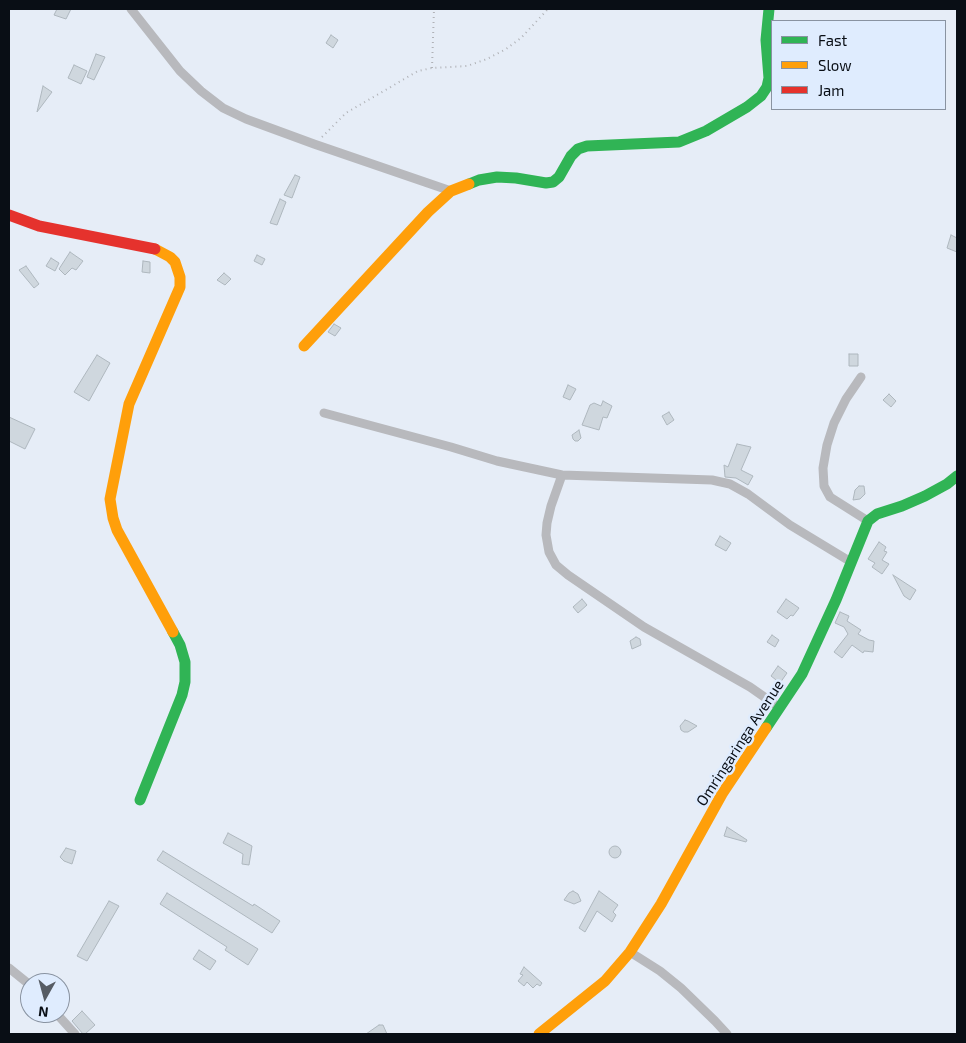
<!DOCTYPE html>
<html>
<head>
<meta charset="utf-8">
<style>
	body { margin:0 }
	#map { position:relative; width:966px; height:1043px; overflow:hidden; background:#e6edf7; font-family:"Exo 2",sans-serif }
	canvas { display:block }
	.frame { position:absolute; inset:0; border:10px solid #090e15; pointer-events:none }
	.legend { position:absolute; left:771px; top:20px; width:175px; height:90px; box-sizing:border-box; background:#dfecfe; border:1px solid #8993a1; margin:0; padding:6px 9px; list-style:none; font-size:15px; color:#090e15 }
	.legend li { display:flex; align-items:center; gap:10px; height:25px }
	.legend b { width:25px; border:1px solid #8993a1 }
	.north { position:absolute; left:20px; top:973px; width:50px; height:50px; box-sizing:border-box; background:#dfecfe; border:1px solid #8993a1; border-radius:50%; rotate:187deg; font-size:14px; font-weight:700; line-height:20px; text-align:center; color:#090e15 }
	.north::after { content:''; display:block; margin:auto; width:18px; height:22px; background:#565c64; clip-path:polygon(50% 0,100% 100%,50% 72%,0 100%) }
</style>
</head>
<body>
<div id="map">
<canvas width="966" height="1043"></canvas>
<div class="frame"></div>
<ul class="legend">
<li><b style="height:6px;background:#30b455"></b>Fast</li>
<li><b style="height:6px;background:#ff9f0a"></b>Slow</li>
<li><b style="height:6px;background:#e5322d"></b>Jam</li>
</ul>
<div class="north">N</div>
</div>
<script>
const g = document.querySelector('canvas').getContext('2d');
g.lineJoin = 'round';
function fill(path, color) {
  g.fillStyle = color;
  g.fill(path, 'evenodd');
}
function poly(rows) {
  const path = new Path2D();
  for (const r of rows) {
    if (r.length === 3) {
      path.moveTo(r[0] + r[2], r[1]);
      path.arc(r[0], r[1], r[2], 0, 2 * Math.PI);
      continue;
    }
    path.moveTo(r[0], r[1]);
    for (let i = 2; i < r.length; i += 2) path.lineTo(r[i], r[i + 1]);
  }
  return path;
}
function trace(path, color, width, dash) {
  g.strokeStyle = color;
  g.lineWidth = width;
  g.lineCap = dash ? 'butt' : 'round';
  g.setLineDash(dash || []);
  g.stroke(path);
}
function drawText(font, color, halo, rows, align = 'center') {
  g.font = font + ' "Exo 2",sans-serif';
  g.lineWidth = 5;
  g.setLineDash([]);
  g.textBaseline = 'middle';
  g.strokeStyle = halo;
  g.fillStyle = color;
  for (const [text, x, y, turn = 0] of rows) {
    g.save();
    g.translate(x, y);
    g.rotate((+turn || 0) * Math.PI / 180);
    g.textAlign = isNaN(turn) ? turn : align;
    if (halo) g.strokeText(text, 0, 0);
    g.fillText(text, 0, 0);
    g.restore();
  }
}
const building = poly([
	[57,9,71,9,66,19,54,15,57,9],
	[331,35,338,40,333,48,326,43,331,35],
	[96,54,105,57,94,80,87,77,96,54],
	[74,65,87,71,81,84,68,78,74,65],
	[43,86,52,92,37,112,43,86],
	[295,175,300,177,292,198,284,195,295,175],
	[280,199,286,202,277,225,270,223,280,199],
	[951,235,957,238,957,252,947,248,951,235],
	[70,252,83,261,76,270,72,268,65,275,59,269,70,252],
	[257,255,265,259,262,265,254,261,257,255],
	[51,258,59,263,55,271,46,266,51,258],
	[143,261,150,262,150,273,142,272,143,261],
	[26,266,39,284,34,288,19,270,26,266],
	[224,273,231,279,225,285,217,280,224,273],
	[334,324,341,328,335,336,328,332,334,324],
	[849,354,858,354,858,366,849,366,849,354],
	[97,355,110,363,89,401,74,392,97,355],
	[568,385,576,389,570,400,563,397,568,385],
	[889,394,896,401,891,407,883,400,889,394],
	[603,401,612,406,607,418,603,417,599,430,582,425,590,405,594,403,601,406,603,401],
	[669,412,674,420,667,425,662,416,669,412],
	[9,417,35,429,25,449,9,441,9,417],
	[579,430,581,438,578,441,575,441,573,439,572,435,579,430],
	[737,444,751,447,741,470,753,476,748,485,736,478,725,477,724,465,728,467,737,444],
	[859,486,864,486,865,494,860,499,853,500,855,490,859,486],
	[720,536,731,543,726,551,715,545,720,536],
	[879,542,886,547,884,551,887,552,882,560,889,564,882,574,872,567,875,563,868,559,879,542],
	[893,575,916,590,910,600,904,596,893,575],
	[582,599,587,605,578,613,573,607,582,599],
	[786,599,799,608,793,616,791,615,787,619,777,612,786,599],
	[840,612,849,616,847,621,861,630,858,634,869,640,874,641,873,652,864,651,863,653,852,645,842,658,834,652,848,634,844,627,835,623,840,612],
	[772,635,779,640,775,647,767,642,772,635],
	[636,637,640,639,641,645,632,649,630,641,636,637],
	[778,666,787,673,780,683,771,676,778,666],
	[685,720,688,721,697,726,688,732,684,732,681,730,680,726,685,720],
	[727,827,747,840,746,842,724,836,727,827],
	[228,833,252,846,249,865,242,864,243,854,223,843,228,833],
	[615,852,6],
	[66,848,76,851,72,864,64,861,60,857,66,848],
	[163,851,253,906,254,904,280,921,272,933,157,860,163,851],
	[573,891,578,894,581,901,574,904,564,900,569,893,573,891],
	[599,891,618,905,613,912,616,915,612,922,597,911,585,932,579,928,599,891],
	[167,893,258,949,248,965,225,950,227,947,160,904,167,893],
	[109,901,119,906,87,961,77,956,109,901],
	[199,950,216,961,210,970,193,959,199,950],
	[524,967,542,983,540,986,537,984,533,988,527,982,524,986,518,981,523,975,520,974,524,967],
	[82,1011,95,1025,85,1034,83,1034,72,1021,82,1011],
	[379,1025,383,1025,387,1034,366,1034,379,1025]
]);
fill(building, '#cfd7de');
trace(building, '#aeb7be', 1);
trace(poly([
	[432,68,434,9],
	[322,137,346,113,418,71,432,68,467,66,487,59,506,49,521,38,548,9]
]), '#b0b2b7', 2, [1, 4]);
trace(poly([
	[131,9,180,71,201,91,223,108,246,119,314,144,451,191],
	[861,377,846,399,834,423,827,445,823,468,824,486,830,497,868,521],
	[324,413,451,447,497,461,562,475,712,480,730,484,748,494,790,525,851,562],
	[562,475,551,506,547,523,546,535,549,552,556,565,568,575,644,627,750,687,780,708],
	[630,952,660,971,681,988,715,1021,727,1034],
	[9,968,30,985],
	[56,1013,75,1034]
]), '#b8b9bd', 9);
trace(poly([
	[469,184,479,180,497,177,516,178,546,183,553,182,559,177,571,156,578,149,587,146,679,142,706,131,747,107,761,96,767,87,769,78,766,40,769,9],
	[766,728,802,674,836,600,868,521,877,514,902,506,925,496,947,484,957,476],
	[140,800,182,695,185,682,185,662,180,645,173,632]
]), '#30b455', 11);
trace(poly([
	[155,249,170,257,175,262,180,277,180,287,129,404,110,499,113,518,117,530,173,632],
	[304,346,428,212,451,191,469,184],
	[539,1034,605,981,630,952,661,904,722,794,766,728]
]), '#ff9f0a', 11);
trace(poly([
	[9,215,39,226,155,249]
]), '#e5322d', 11);
drawText('15px', '#090e15', '#dfecfe', [
	["Omringaringa Avenue",740,743,-57]
]);
</script>
</body>
</html>
